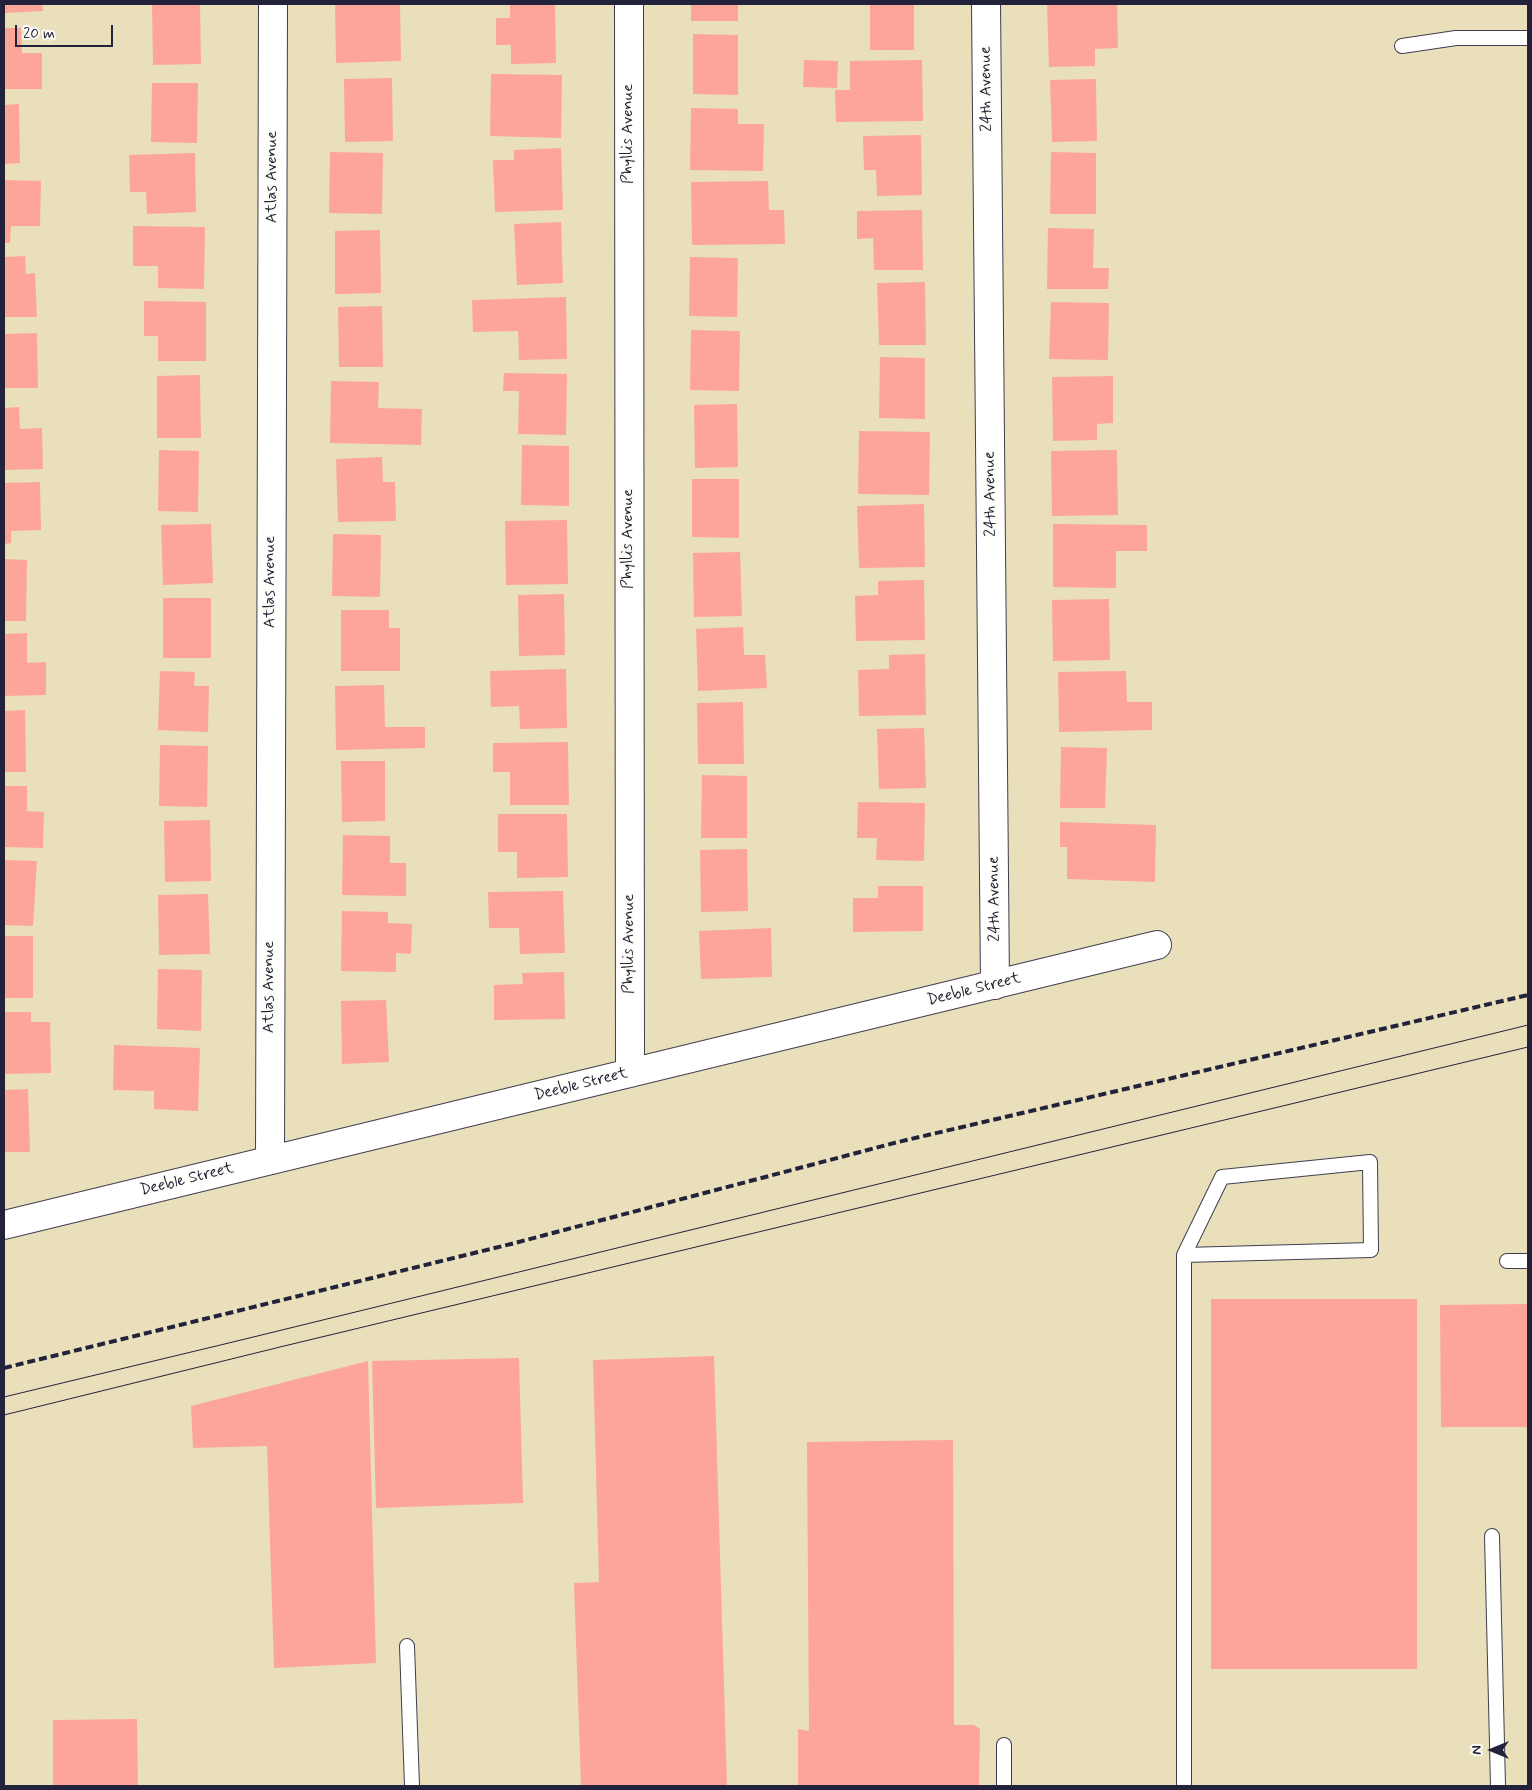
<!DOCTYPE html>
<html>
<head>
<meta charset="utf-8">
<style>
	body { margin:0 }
	#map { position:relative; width:1532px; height:1790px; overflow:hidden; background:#e9dfbb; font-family:Mynerve,sans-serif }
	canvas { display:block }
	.frame { position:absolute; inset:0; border:5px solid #22223b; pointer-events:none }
	.north { position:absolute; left:1467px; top:1725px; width:50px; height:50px; -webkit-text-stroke:4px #fdfcf7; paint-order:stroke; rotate:270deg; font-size:14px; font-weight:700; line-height:20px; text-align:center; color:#22223b }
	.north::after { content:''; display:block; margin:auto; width:18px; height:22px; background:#22223b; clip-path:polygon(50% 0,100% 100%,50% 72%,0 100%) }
	.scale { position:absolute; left:15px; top:25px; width:98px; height:22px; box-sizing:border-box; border:2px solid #22223b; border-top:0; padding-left:6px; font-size:15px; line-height:18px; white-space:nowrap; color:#22223b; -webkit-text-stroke:4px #fdfcf7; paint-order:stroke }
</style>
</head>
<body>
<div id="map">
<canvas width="1532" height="1790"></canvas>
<div class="frame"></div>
<div class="north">N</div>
<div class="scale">20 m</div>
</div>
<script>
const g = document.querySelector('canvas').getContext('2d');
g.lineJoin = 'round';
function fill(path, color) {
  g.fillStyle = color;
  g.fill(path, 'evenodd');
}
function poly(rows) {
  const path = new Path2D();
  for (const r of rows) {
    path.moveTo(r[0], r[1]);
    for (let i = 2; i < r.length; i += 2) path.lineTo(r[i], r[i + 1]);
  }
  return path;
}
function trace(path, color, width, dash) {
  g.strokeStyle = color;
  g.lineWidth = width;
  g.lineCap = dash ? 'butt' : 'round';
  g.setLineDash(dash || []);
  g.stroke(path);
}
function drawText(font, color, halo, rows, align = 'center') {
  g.font = font + ' Mynerve,sans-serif';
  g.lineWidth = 4;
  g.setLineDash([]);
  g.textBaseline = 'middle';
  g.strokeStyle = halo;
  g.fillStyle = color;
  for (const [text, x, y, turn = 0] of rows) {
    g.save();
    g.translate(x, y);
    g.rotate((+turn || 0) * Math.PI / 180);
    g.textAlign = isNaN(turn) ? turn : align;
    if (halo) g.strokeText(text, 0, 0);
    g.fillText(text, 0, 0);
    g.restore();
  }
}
fill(poly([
	[4,4,42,4,43,11,4,13],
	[200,4,201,64,153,65,152,5],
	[335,4,400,4,401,61,336,63],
	[510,4,555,4,556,63,511,64,511,45,496,45,496,18,510,18],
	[691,4,738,4,738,21,691,21],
	[870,4,914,4,914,50,870,50],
	[1113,4,1117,4,1118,48,1095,49,1095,66,1049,67,1047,5],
	[4,28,21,28,22,53,42,53,42,89,4,89],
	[693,34,738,35,738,95,693,94],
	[804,60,838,61,837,88,803,87],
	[922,60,923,121,836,122,835,90,850,90,850,61],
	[491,74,562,75,561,138,490,136],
	[392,78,393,141,345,142,344,79],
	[1096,79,1097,141,1052,142,1050,80],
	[152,83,198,83,197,143,151,142],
	[19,104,20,163,4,164,4,105],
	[691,108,738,109,738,124,764,124,763,171,690,170],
	[921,135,922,195,877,196,876,170,864,170,863,136],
	[561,148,563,210,495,212,493,160,514,160,514,150],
	[330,152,383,153,382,214,329,213],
	[1051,152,1096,153,1096,214,1050,214],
	[195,153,196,212,147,214,146,192,130,192,129,155],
	[4,180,41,181,40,226,11,226,10,243,4,243],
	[768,181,769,210,784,210,785,244,692,245,691,182],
	[922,210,923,270,874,270,873,238,857,239,857,211],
	[561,222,563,283,517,285,514,224],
	[133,226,205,227,204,289,158,288,158,266,133,266],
	[1048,228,1094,229,1093,268,1109,268,1108,289,1047,289],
	[380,230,381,293,335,294,335,231],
	[25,256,26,274,35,273,37,317,4,317,4,257],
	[690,257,738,258,737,317,689,316],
	[925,282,926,345,879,345,877,283],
	[566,297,567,359,519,360,518,331,473,332,472,300],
	[144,301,206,302,206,361,158,361,158,336,144,336],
	[1051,302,1109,303,1108,360,1049,359],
	[382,306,383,367,339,367,338,307],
	[691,330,740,331,739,391,690,390],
	[37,333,38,388,4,388,4,334],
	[880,357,925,358,925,419,879,418],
	[504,373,567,374,566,435,518,434,519,391,503,391],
	[200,375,201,438,157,438,157,376],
	[1113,376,1113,423,1097,424,1097,440,1053,441,1052,377],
	[331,381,379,382,378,408,422,409,421,445,330,443],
	[737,404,738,467,695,468,694,405],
	[19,407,20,429,42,428,43,469,4,470,4,408],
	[859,431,930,432,929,495,858,494],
	[522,445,569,446,569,506,521,505],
	[159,450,199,451,198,512,158,511],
	[1117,450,1118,515,1052,516,1051,451],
	[382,457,383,482,395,482,396,521,338,522,336,459],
	[692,479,739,479,739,538,692,537],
	[40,482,41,530,11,531,11,543,4,544,4,483],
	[924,504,925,567,859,568,857,506],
	[567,520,568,584,506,585,505,521],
	[211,524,213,583,163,585,161,525],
	[1053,524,1147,525,1147,551,1116,551,1116,588,1053,587],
	[333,534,381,535,380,597,332,596],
	[740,552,742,616,694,617,693,553],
	[4,559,27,560,26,621,4,621],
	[924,580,925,640,856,641,855,596,878,595,878,581],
	[564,594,565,655,519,656,518,595],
	[163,598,211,598,211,658,163,658],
	[1109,599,1110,660,1053,661,1052,600],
	[341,610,389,610,389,628,400,628,400,671,341,671],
	[743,627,744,655,765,655,767,688,698,691,696,629],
	[27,633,27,663,46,662,46,695,4,696,4,634],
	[925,654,926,715,859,716,858,670,889,669,889,655],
	[566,669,567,728,520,729,519,706,491,707,490,671],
	[160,671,195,672,194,686,209,686,208,732,158,730],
	[1126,671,1127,702,1152,702,1152,730,1059,732,1058,672],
	[384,685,385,727,425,727,425,748,336,750,335,686],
	[743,702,744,764,698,764,697,703],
	[25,710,26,772,4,772,4,711],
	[924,728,926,788,879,789,877,729],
	[568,742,569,805,510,805,510,772,493,772,493,743],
	[160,745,208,746,207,807,159,806],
	[1061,747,1107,748,1105,808,1060,808],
	[341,761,385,761,385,821,342,822],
	[702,775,747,776,747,838,701,838],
	[4,786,27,786,27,811,44,812,43,848,4,847],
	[858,802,925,803,924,861,876,860,877,838,857,838],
	[498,814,567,814,568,877,517,878,517,852,498,852],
	[210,820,211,881,165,882,164,821],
	[1060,822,1156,825,1155,882,1067,879,1067,847,1060,847],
	[343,835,390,836,390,863,406,863,406,896,342,895],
	[747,849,748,911,701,912,700,850],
	[4,860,37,861,33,926,4,925],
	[878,886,923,886,923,931,853,932,853,898,878,898],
	[563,891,565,953,520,954,519,928,489,928,488,892],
	[208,894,210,954,159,955,158,895],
	[342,911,388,912,388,923,412,924,411,954,396,953,396,972,341,971],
	[771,928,772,977,701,979,699,931],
	[4,936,33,936,33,998,4,998],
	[158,969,202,970,201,1031,157,1029],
	[564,972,565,1019,494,1020,494,985,523,984,522,973],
	[386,1000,389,1062,342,1064,341,1001],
	[4,1012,31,1012,31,1022,50,1022,51,1073,4,1074],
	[114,1045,200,1048,198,1111,154,1109,154,1091,113,1090],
	[28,1089,30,1152,4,1152,4,1090],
	[1211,1299,1417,1299,1417,1669,1211,1669],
	[1528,1304,1528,1427,1441,1427,1440,1305],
	[714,1356,727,1786,581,1786,574,1583,599,1582,593,1360],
	[519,1358,523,1503,376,1508,372,1361],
	[368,1361,376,1663,274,1668,267,1446,193,1448,191,1406],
	[953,1440,954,1725,974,1725,980,1729,979,1786,798,1786,798,1729,809,1731,807,1442],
	[137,1719,138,1786,53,1786,53,1720]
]), '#fea599');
const lane = poly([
	[1402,46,1456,38,1528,38],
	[1184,1255,1371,1250,1370,1162,1222,1177,1184,1255,1184,1786],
	[1507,1261,1528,1261],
	[1492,1536,1498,1786],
	[407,1646,412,1786],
	[1004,1745,1004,1786]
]);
const street = poly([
	[629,4,630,1073],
	[986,4,995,985],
	[270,1160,273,4],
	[4,1225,1157,945]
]);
trace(lane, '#403e4e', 16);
trace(street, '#403e4e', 30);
trace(lane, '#fff', 14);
trace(street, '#fff', 28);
trace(poly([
	[4,1397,237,1341,1528,1025],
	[4,1415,280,1347,1528,1047]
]), '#22223b', 1);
trace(poly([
	[4,1368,511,1244,898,1142,1528,995]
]), '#22223b', 4, [8, 4]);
drawText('16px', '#22223b', '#fdfcf7', [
	["24th Avenue",987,89,-91],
	["Phyllis Avenue",629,134,-90],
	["Atlas Avenue",273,177,-90],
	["24th Avenue",991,494,-91],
	["Phyllis Avenue",629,539,-90],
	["Atlas Avenue",271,582,-90],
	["24th Avenue",995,899,-91],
	["Phyllis Avenue",630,944,-90],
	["Atlas Avenue",270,987,-90],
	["Deeble Street",974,990,-14],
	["Deeble Street",581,1085,-14],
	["Deeble Street",187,1180,-14]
]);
</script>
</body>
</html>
